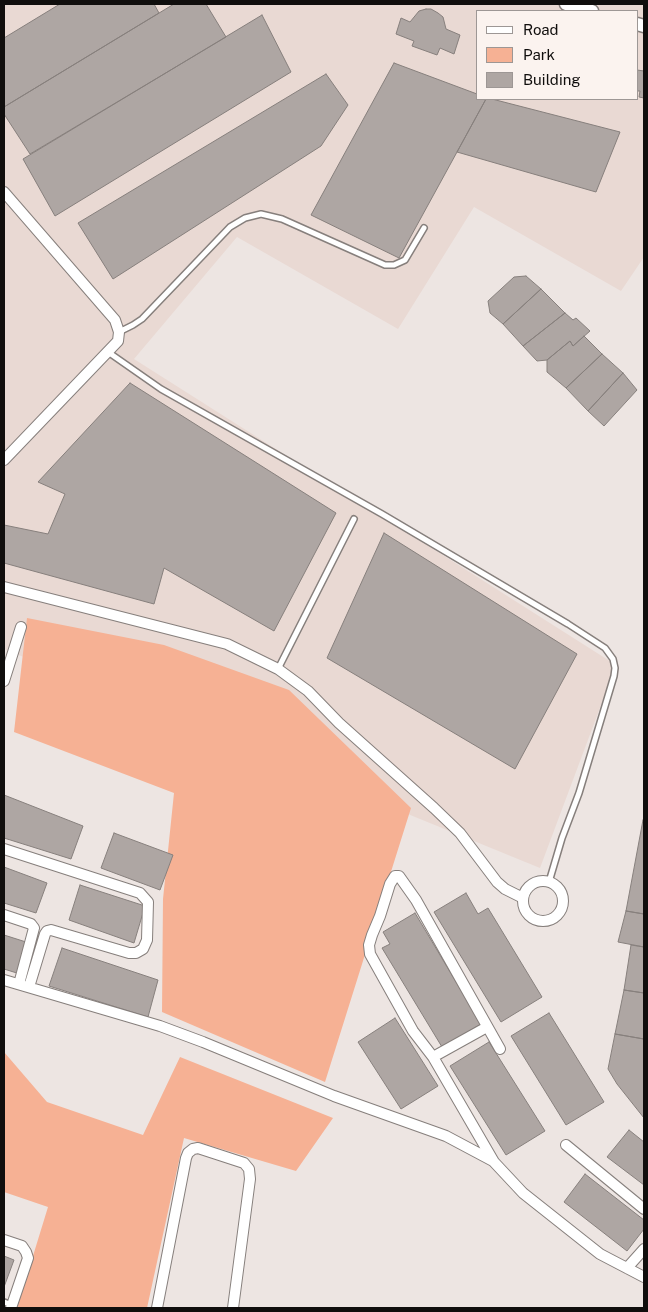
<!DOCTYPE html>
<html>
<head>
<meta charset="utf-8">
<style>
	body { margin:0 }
	#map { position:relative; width:648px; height:1312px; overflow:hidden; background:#ede5e2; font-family:"Public Sans",sans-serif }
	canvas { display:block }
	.frame { position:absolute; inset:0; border:5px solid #100e0d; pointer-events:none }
	.legend { position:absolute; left:476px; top:10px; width:162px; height:90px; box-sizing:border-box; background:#fbf3ef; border:1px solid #9d9795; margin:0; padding:6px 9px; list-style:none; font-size:15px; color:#100e0d }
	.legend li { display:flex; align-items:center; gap:10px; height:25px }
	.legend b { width:25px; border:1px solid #9d9795 }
</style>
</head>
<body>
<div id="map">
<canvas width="648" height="1312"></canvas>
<div class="frame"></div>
<ul class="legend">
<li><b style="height:6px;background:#fff"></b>Road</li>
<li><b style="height:14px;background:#f6b194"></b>Park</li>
<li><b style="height:14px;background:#aea6a3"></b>Building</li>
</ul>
</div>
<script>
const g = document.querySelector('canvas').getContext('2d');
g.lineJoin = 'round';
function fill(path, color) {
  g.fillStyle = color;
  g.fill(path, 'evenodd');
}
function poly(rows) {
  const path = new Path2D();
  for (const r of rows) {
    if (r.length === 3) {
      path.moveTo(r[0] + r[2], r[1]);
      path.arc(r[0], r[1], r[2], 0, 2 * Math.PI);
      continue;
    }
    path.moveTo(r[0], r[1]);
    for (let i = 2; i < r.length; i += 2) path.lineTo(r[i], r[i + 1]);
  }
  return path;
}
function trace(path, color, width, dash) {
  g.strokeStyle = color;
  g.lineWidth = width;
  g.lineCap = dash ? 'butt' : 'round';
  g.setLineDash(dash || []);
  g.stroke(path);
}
fill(poly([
	[4,4,644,4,644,257,621,291,474,207,398,329,237,237,134,359,616,665,540,868,4,649],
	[477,11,637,11,637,99,477,99]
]), '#e9d9d3');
fill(poly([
	[27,618,164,645,289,690,411,808,325,1082,162,1012,163,899,174,793,14,732],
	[4,1052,47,1102,143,1135,180,1057,333,1118,296,1171,184,1138,147,1308,17,1308,48,1207,4,1192]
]), '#f6b194');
const building = poly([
	[60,4,154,4,159,13,4,107,4,38,60,4],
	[174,4,206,4,226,37,30,154,4,114,4,107,174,4],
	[426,9,431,9,438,13,443,17,446,29,460,35,454,54,440,48,437,55,412,46,414,41,396,34,401,18,410,22,419,11,426,9],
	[262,15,291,72,55,216,23,159,262,15],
	[394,63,477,94,477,99,486,99,399,258,311,215,394,63],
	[637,70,644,71,644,98,639,97,640,91,637,91,637,70],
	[326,74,348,105,321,146,113,279,78,223,326,74],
	[486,99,492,99,620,132,596,192,457,152,486,99],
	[526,276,541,289,503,324,490,313,488,301,514,277,526,276],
	[541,289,565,313,523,346,503,324,541,289],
	[565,313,573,320,576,318,590,331,573,346,570,341,547,360,537,361,523,346,565,313],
	[584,336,602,354,566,388,547,372,547,360,570,341,573,346,584,336],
	[602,354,623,373,588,411,566,388,602,354],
	[623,373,637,390,604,426,588,411,623,373],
	[130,383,336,513,274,631,164,568,154,604,4,563,4,525,48,534,65,494,38,482,130,383],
	[384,533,577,654,515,769,327,658,384,533],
	[4,795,83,826,71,859,4,838,4,795],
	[643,820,644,820,644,914,626,911,643,820],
	[114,833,173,855,160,890,101,868,114,833],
	[4,867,47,883,36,913,4,903,4,867],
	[80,885,145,906,134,943,69,920,80,885],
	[466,893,478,914,488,908,542,997,501,1022,434,912,466,893],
	[626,911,644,914,644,947,618,942,626,911],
	[415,913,481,1024,442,1047,382,948,390,944,383,932,415,913],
	[4,935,26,942,20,974,4,969,4,935],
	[631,945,644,947,644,993,624,990,631,945],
	[62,948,158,980,148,1017,49,986,62,948],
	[624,990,644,993,644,1039,615,1034,624,990],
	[549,1013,604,1102,566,1125,511,1036,549,1013],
	[395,1018,438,1086,401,1109,358,1042,395,1018],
	[615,1034,644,1039,644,1118,617,1084,608,1069,615,1034],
	[489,1042,545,1131,506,1155,450,1066,489,1042],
	[629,1130,644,1142,644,1185,607,1157,629,1130],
	[585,1174,644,1220,644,1229,627,1251,564,1202,585,1174],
	[4,1256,14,1260,4,1287,4,1256]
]);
fill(building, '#aea6a3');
trace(building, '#87807d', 1);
const service = poly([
	[119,332,133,325,142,319,230,227,245,218,261,214,282,219,385,265,394,265,405,260,424,228],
	[108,352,161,389,382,514,568,624,605,648,613,659,615,668,614,676,579,793,562,838,549,882],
	[278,669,354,519],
	[4,1302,12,1305]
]);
const minor = poly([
	[4,192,115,320,119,332,118,341,4,460],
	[4,587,227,644,278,669,308,691,339,723,434,808,460,833,497,882,505,889,523,898],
	[4,681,21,627],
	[4,849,140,893,148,902,147,940,143,949,136,953,129,953,51,930,47,931,45,934,29,987],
	[543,901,20],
	[4,915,31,924,34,928,19,984],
	[4,980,160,1026,203,1042,334,1096,446,1136,493,1161],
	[500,1049,416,900,399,876,395,876,390,884,380,916,372,935,369,945,370,954,413,1031,433,1057,494,1162,523,1193,600,1254,644,1277],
	[433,1057,487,1027],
	[566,1145,644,1209],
	[4,1240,22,1246,26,1252,28,1258,11,1308],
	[627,1268,644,1249],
	[157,1308,186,1158,188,1153,193,1149,198,1148,244,1163,249,1169,250,1179,233,1308]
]);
const tertiary = poly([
	[566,4,592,11],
	[637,24,644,26]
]);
trace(service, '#867f7c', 8);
trace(minor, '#867f7c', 12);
trace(tertiary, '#867f7c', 15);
trace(service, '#fff', 5);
trace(minor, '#fff', 10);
trace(tertiary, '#fff', 12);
</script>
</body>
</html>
